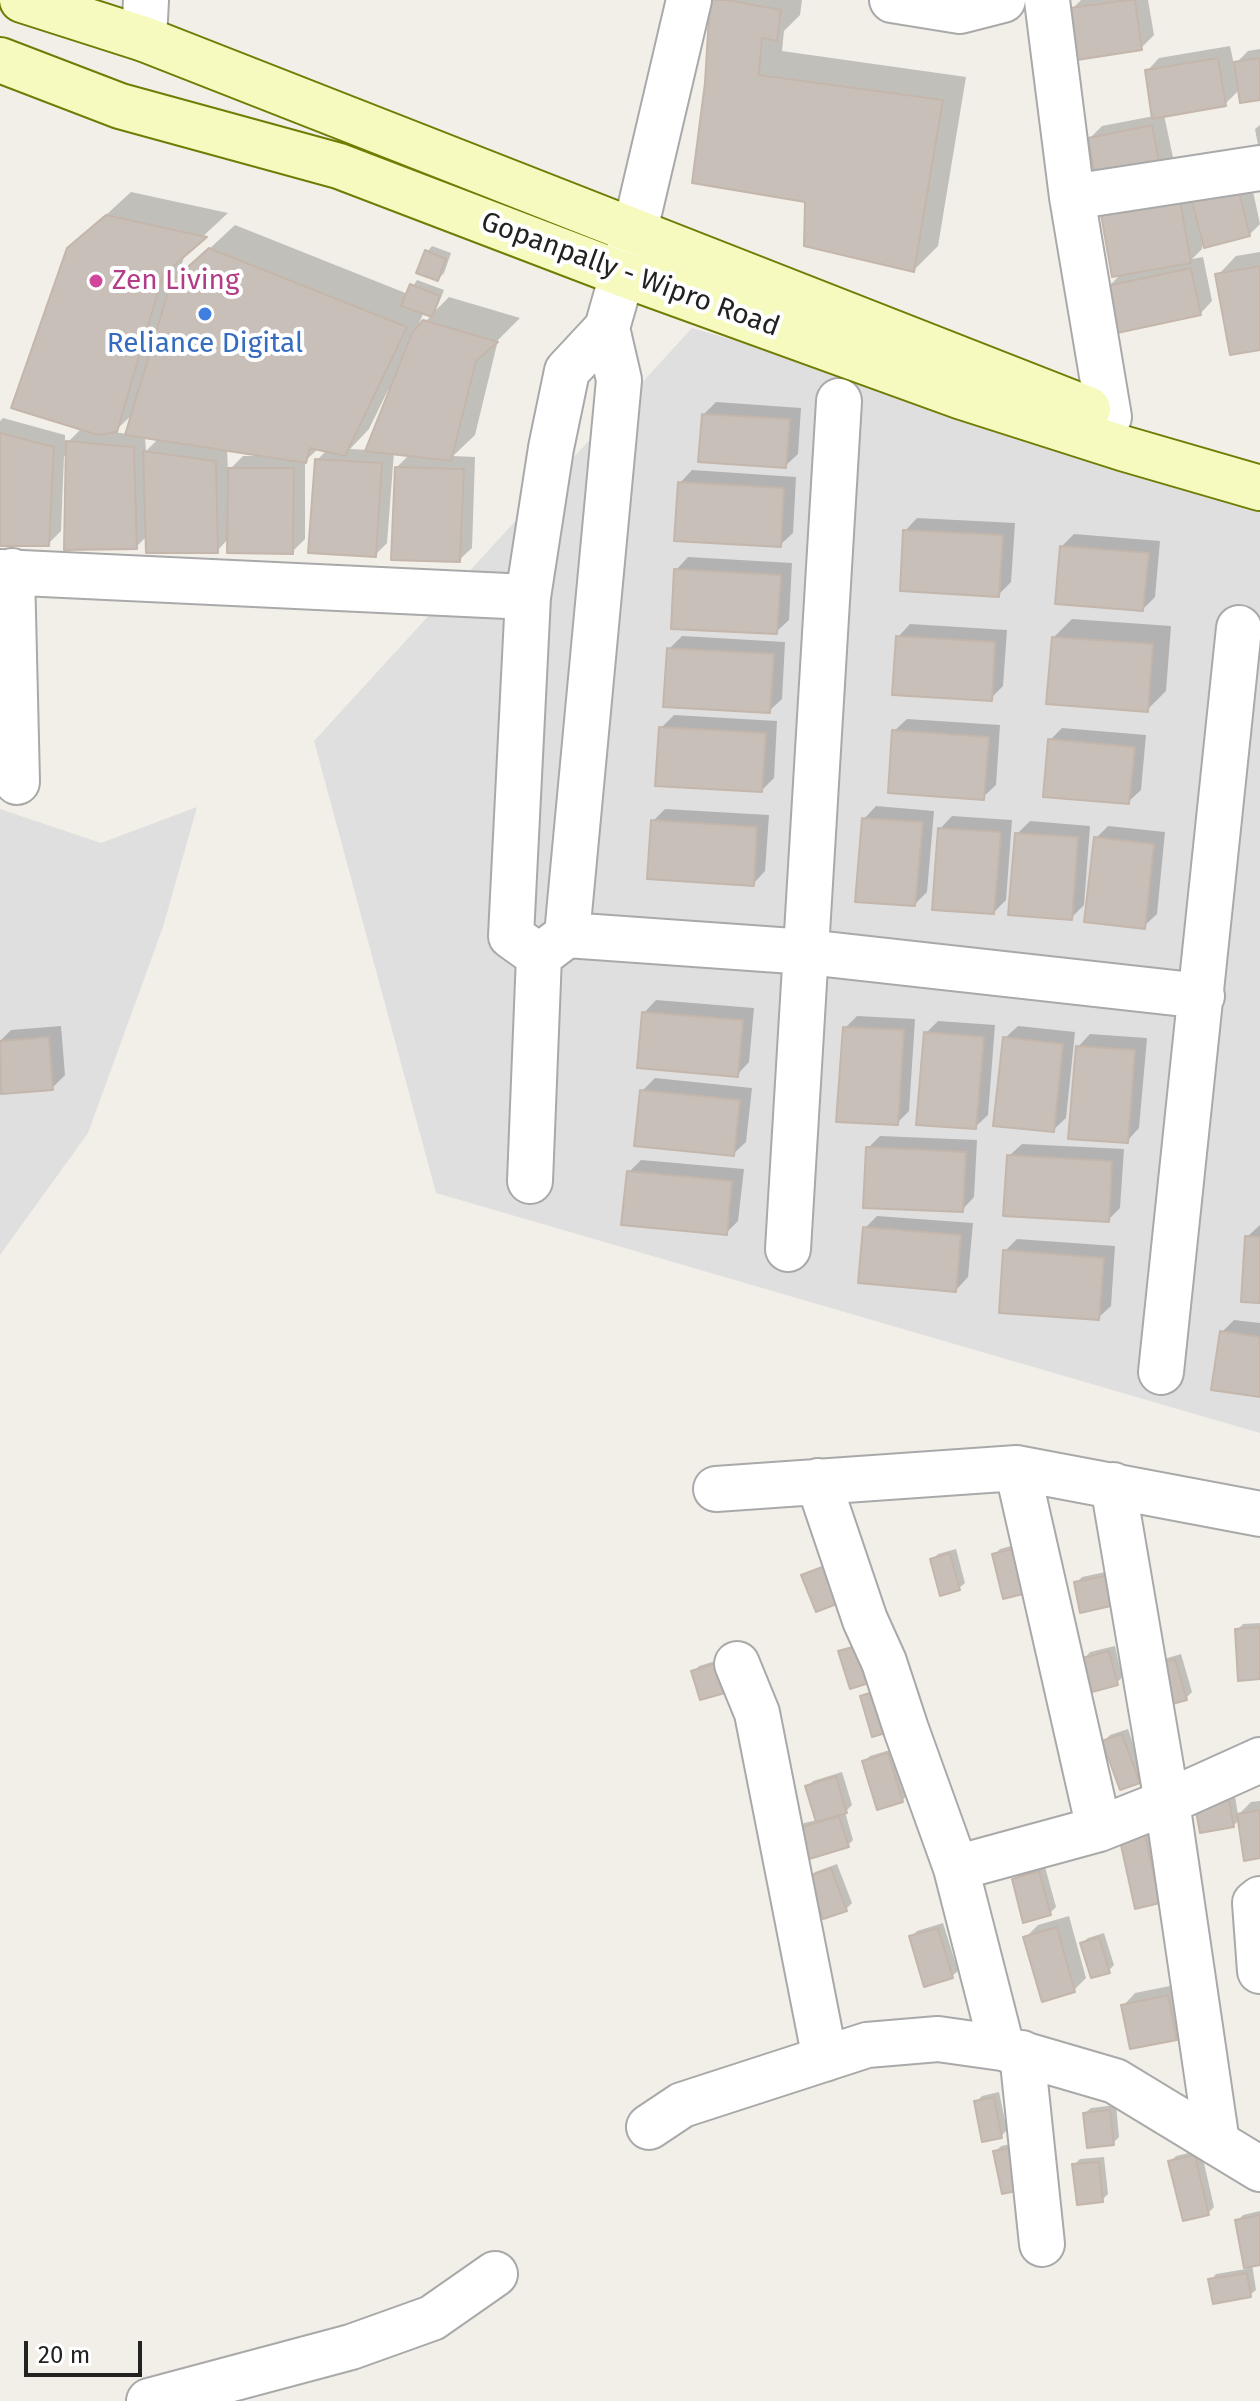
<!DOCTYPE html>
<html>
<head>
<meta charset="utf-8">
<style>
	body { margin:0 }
	#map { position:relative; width:1260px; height:2401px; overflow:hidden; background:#f2efe9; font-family:"Fira Sans",sans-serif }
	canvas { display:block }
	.scale { position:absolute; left:24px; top:2341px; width:118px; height:36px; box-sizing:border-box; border:4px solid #222; border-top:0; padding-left:10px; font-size:24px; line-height:28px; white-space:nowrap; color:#222; -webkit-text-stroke:6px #fff; paint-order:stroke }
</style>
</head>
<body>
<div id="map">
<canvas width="1260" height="2401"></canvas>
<div class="scale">20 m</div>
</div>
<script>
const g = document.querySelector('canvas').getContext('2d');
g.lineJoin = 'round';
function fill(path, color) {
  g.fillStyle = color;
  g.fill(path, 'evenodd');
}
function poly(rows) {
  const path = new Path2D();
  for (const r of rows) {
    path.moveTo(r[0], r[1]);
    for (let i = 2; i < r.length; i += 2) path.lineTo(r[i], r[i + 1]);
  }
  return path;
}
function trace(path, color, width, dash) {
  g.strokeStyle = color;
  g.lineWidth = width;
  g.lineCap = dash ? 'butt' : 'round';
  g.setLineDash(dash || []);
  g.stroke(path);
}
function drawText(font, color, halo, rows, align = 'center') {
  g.font = font + ' "Fira Sans",sans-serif';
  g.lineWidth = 8;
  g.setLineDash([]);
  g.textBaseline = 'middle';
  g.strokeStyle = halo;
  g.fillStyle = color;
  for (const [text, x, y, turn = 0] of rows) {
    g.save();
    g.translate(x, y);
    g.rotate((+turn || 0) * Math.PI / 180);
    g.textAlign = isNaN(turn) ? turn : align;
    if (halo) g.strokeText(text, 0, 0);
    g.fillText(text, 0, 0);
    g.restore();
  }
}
fill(poly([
	[692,328,1260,493,1260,1433,436,1193,314,741],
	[197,807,163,927,88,1133,0,1255,0,809,101,843]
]), '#e0dfdf');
fill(poly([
	[712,0,802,0,800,15,784,31,782,51,966,77,938,246,914,270,807,201,707,83],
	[1081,0,1148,0,1154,35,1141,48,1072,9],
	[1230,46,1234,65,1248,51,1260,49,1260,98,1240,89,1225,104,1164,115,1174,162,1161,174,1090,138,1102,126,1154,116,1147,71,1159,58],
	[1260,125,1260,155,1255,129],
	[1248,168,1260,224,1249,235,1202,246,1202,249,1192,259,1203,257,1212,301,1200,314,1109,286,1122,273,1102,209],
	[131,192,228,213,185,253,178,278,235,225,408,294,417,280,444,290,436,310,449,297,520,318,498,340,475,435,453,456,475,457,472,548,459,560,397,467,410,454,394,452,387,543,375,555,317,460,327,450,319,448,305,461,305,539,292,552,229,538,217,551,148,535,136,547,68,456,64,456,61,531,48,544,0,544,0,421,3,418,65,435,65,445,82,428,69,249],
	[424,312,432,315,417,330,416,330],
	[388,390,391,391,368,450,350,449,369,429],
	[134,413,127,434,114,432],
	[145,437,158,439,146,451],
	[227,449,259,454,258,456,243,456,228,471],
	[432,246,451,253,444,273,438,279,427,252],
	[1260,252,1260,348,1218,275,1236,256],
	[716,402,801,408,798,454,785,466,703,415],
	[692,470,796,477,793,533,780,545,680,483],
	[917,518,1015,523,1011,582,998,595,905,531],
	[1074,534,1160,541,1155,597,1143,609,1062,546],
	[688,557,792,563,789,620,776,632,676,570],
	[1072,619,1171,626,1166,691,1147,710,1054,637],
	[910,624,1007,630,1003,686,991,698,898,637],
	[682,636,785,642,782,699,769,711,669,649],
	[674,715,777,721,774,778,762,790,661,728],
	[907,719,1000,725,996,785,983,797,894,731],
	[1062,728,1146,735,1141,790,1128,802,1050,740],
	[876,806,934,811,927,892,915,904,864,819],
	[665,809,769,815,765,871,753,884,653,821],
	[952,816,1012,820,1006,900,994,912,940,829],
	[1030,821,1090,826,1084,905,1071,918,1017,834],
	[1108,826,1165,832,1157,914,1144,926,1096,838],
	[656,1000,754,1008,749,1062,737,1075,644,1013],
	[857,1016,915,1019,909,1111,897,1123,845,1028],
	[938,1021,995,1025,988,1115,975,1127,926,1033],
	[61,1026,65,1075,52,1088,3,1092,0,1041,11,1030],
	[1018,1026,1075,1032,1066,1118,1053,1130,1005,1038],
	[1090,1034,1147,1038,1139,1128,1127,1141,1078,1047],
	[655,1078,752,1088,746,1142,733,1154,642,1091],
	[880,1136,977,1140,974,1197,962,1210,868,1148],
	[1022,1144,1124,1149,1120,1208,1108,1220,1009,1156],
	[641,1160,744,1169,738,1221,726,1233,629,1172],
	[877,1216,973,1223,968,1277,956,1290,865,1228],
	[1260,1225,1260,1301,1247,1237],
	[1017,1239,1115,1246,1111,1306,1098,1318,1005,1251],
	[1234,1320,1260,1323,1260,1395,1222,1332],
	[1022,1543,1032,1585,994,1555,1000,1549],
	[956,1549,965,1583,959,1588,932,1560,938,1554],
	[1110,1571,1115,1598,1110,1604,1076,1583,1082,1577],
	[1260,1623,1260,1677,1237,1630,1243,1624],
	[1115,1646,1122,1677,1117,1683,1085,1658,1090,1652],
	[1181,1654,1192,1692,1186,1698,1167,1704,1161,1660],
	[722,1659,724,1691,694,1672,699,1666],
	[1128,1729,1144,1775,1139,1781,1104,1741,1110,1735],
	[893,1749,907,1795,902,1801,864,1762,870,1756],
	[842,1772,852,1805,845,1812,853,1840,847,1846,799,1829,804,1823,817,1820,807,1787,813,1781],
	[1235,1796,1238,1815,1251,1802,1260,1801,1260,1856,1240,1819,1233,1826,1203,1801],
	[1157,1819,1159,1901,1121,1837],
	[837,1864,852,1903,846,1909,810,1878,815,1872],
	[1045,1867,1056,1907,1050,1913,1014,1879,1020,1873],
	[1069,1916,1086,1978,1074,1990,1025,1938,1038,1925],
	[943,1923,958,1971,952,1976,911,1937,917,1931],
	[1104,1933,1114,1965,1108,1971,1082,1943,1088,1938],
	[1180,1984,1189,2025,1176,2038,1123,2006,1135,1993],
	[999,2092,1007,2130,1001,2136,976,2102,982,2096],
	[1116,2105,1119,2137,1113,2143,1085,2113,1091,2108],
	[1022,2142,1030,2181,995,2152,1001,2146],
	[1201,2150,1214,2207,1208,2213,1171,2161,1176,2156],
	[1104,2157,1108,2194,1102,2200,1074,2165,1080,2159],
	[1260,2211,1260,2263,1252,2264,1256,2290,1250,2295,1211,2280,1216,2274,1246,2269,1237,2221,1243,2215]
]), '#0003');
const building = poly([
	[710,0,728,0,781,10,777,41,762,38,759,75,943,100,914,272,804,246,805,202,692,183,705,83,710,0],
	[1127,0,1135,0,1142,50,1077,60,1070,8,1127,0],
	[1218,58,1226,106,1152,119,1145,70,1218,58],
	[1260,58,1260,100,1240,103,1234,62,1260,58],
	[1152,125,1162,176,1097,189,1088,138,1152,125],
	[1236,179,1250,236,1204,248,1189,190,1236,179],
	[1179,194,1191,263,1112,277,1100,209,1179,194],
	[106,215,207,237,163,275,117,432,98,435,11,408,67,248,106,215],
	[209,248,407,327,345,456,310,448,306,463,125,435,171,282,209,248],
	[425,250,446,259,438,281,416,273,425,250],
	[1260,266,1260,350,1230,355,1215,274,1260,266],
	[1191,268,1201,315,1117,333,1107,286,1191,268],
	[410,284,440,296,432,317,401,306,410,284],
	[423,320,498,342,476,361,451,461,365,451,412,333,423,320],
	[702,414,790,419,786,468,698,462,702,414],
	[0,433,54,447,49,546,0,546,0,433],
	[66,441,134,447,137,549,64,550,66,441],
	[143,451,216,461,218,553,146,553,143,451],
	[315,459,382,463,376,557,308,553,315,459],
	[395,467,464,469,460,562,391,560,395,467],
	[228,468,294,468,293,554,227,553,228,468],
	[678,482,784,488,781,547,674,541,678,482],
	[903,530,1003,535,999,597,900,591,903,530],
	[1060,546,1149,553,1143,611,1055,604,1060,546],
	[674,569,781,575,777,634,671,629,674,569],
	[896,636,995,642,992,701,892,695,896,636],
	[1052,637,1153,644,1148,712,1046,704,1052,637],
	[667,648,774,654,770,713,663,707,667,648],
	[659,727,766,733,762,792,655,786,659,727],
	[892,730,989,737,984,800,888,793,892,730],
	[1048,739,1135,747,1129,804,1043,797,1048,739],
	[862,818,923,822,915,906,855,902,862,818],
	[651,820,757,827,754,886,647,879,651,820],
	[938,828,1001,832,994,914,932,910,938,828],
	[1015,833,1078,837,1072,920,1008,915,1015,833],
	[1094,837,1154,844,1145,929,1084,922,1094,837],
	[642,1012,743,1020,738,1077,637,1068,642,1012],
	[843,1027,904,1030,898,1125,836,1122,843,1027],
	[924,1032,984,1037,976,1129,916,1125,924,1032],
	[49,1037,53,1090,1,1094,0,1041,49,1037],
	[1003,1037,1063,1044,1054,1132,993,1126,1003,1037],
	[1076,1046,1135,1050,1128,1143,1068,1139,1076,1046],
	[640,1090,740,1100,734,1156,634,1146,640,1090],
	[866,1147,966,1152,963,1212,863,1208,866,1147],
	[1007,1155,1112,1161,1109,1222,1003,1216,1007,1155],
	[627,1171,732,1181,727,1235,621,1225,627,1171],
	[863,1227,961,1235,956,1292,858,1283,863,1227],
	[1245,1236,1260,1237,1260,1303,1241,1302,1245,1236],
	[1003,1250,1104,1258,1099,1320,999,1313,1003,1250],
	[1220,1331,1260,1337,1260,1397,1211,1390,1220,1331],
	[1016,1548,1027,1593,1003,1599,992,1554,1016,1548],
	[950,1553,960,1590,940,1596,930,1559,950,1553],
	[825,1566,839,1603,816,1612,801,1575,825,1566],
	[1105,1576,1111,1606,1080,1613,1074,1582,1105,1576],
	[1260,1627,1260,1679,1238,1681,1235,1629,1260,1627],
	[860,1645,872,1682,850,1689,838,1651,860,1645],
	[1109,1651,1118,1685,1092,1692,1082,1658,1109,1651],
	[1175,1659,1187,1700,1165,1706,1153,1665,1175,1659],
	[716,1663,725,1693,700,1700,691,1671,716,1663],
	[886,1688,899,1729,872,1737,860,1696,886,1688],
	[1122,1734,1140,1783,1120,1790,1102,1741,1122,1734],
	[888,1753,903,1802,877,1810,862,1761,888,1753],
	[836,1776,847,1813,816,1822,805,1786,836,1776],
	[1229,1800,1234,1827,1200,1833,1195,1806,1229,1800],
	[1260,1810,1260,1858,1244,1861,1237,1814,1260,1810],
	[839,1816,849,1847,806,1860,796,1829,839,1816],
	[1144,1830,1160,1903,1135,1909,1119,1836,1144,1830],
	[831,1868,847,1911,823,1919,807,1877,831,1868],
	[1039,1871,1051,1915,1023,1923,1012,1879,1039,1871],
	[1057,1927,1075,1992,1042,2002,1023,1937,1057,1927],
	[938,1928,953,1978,924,1987,909,1936,938,1928],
	[1099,1937,1110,1973,1091,1978,1080,1943,1099,1937],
	[1168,1995,1177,2040,1130,2049,1121,2005,1168,1995],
	[994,2097,1002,2138,982,2142,974,2101,994,2097],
	[1110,2110,1114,2145,1087,2148,1083,2113,1110,2110],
	[1016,2147,1025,2189,1002,2194,993,2151,1016,2147],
	[1195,2155,1209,2215,1183,2221,1168,2161,1195,2155],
	[1099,2162,1103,2202,1077,2205,1072,2164,1099,2162],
	[1260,2215,1260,2265,1244,2268,1235,2220,1260,2215],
	[1247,2273,1251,2297,1213,2304,1208,2279,1247,2273]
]);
fill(building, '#c7bfb8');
trace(building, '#c4b6ab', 2);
const street = poly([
	[689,0,635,230,607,328,567,371,551,448,528,597,511,936,539,956,567,935,807,952,1202,996],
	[892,0,960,11,1003,0],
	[1047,0,1072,197,1109,417],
	[144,39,146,0],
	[1072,197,1260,168],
	[12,571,17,782],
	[0,572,528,597],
	[567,935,619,380,607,328],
	[530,1181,539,956],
	[788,1249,839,401],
	[1161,1372,1239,628],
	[1017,1468,1099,1829],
	[818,1481,865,1620,884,1662,906,1729,956,1868],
	[1113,1485,1167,1802,1217,2143],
	[716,1489,1017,1468,1260,1514],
	[737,1664,757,1713,825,2059],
	[1260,1899,1255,1903,1260,1971],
	[1002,2048,956,1868,1099,1829,1167,1802,1260,1760],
	[1022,2053,1042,2244],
	[649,2127,682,2105,867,2045,938,2039,1002,2048,1115,2081,1260,2169],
	[149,2401,351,2347,432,2318,495,2274]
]);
const secondary = poly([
	[22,0,144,39,1088,409],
	[0,60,120,106,339,166,622,274,962,397,1122,448,1260,488]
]);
trace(street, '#a9a9a9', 48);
trace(secondary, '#707d05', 48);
trace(street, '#fff', 44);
trace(secondary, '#f7fabf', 44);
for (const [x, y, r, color] of [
	[96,281,8,"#d1479c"],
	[205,314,8,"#3f7fe0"]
]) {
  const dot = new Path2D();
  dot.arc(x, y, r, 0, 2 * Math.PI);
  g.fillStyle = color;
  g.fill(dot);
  trace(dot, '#fff', 3);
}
drawText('28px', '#222', '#fff', [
	["Gopanpally - Wipro Road",630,275,20]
]);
drawText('28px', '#b23c85', '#fff', [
	["Zen Living",112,281]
], 'left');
drawText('28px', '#366cbe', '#fff', [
	["Reliance Digital",205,344]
]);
</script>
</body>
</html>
